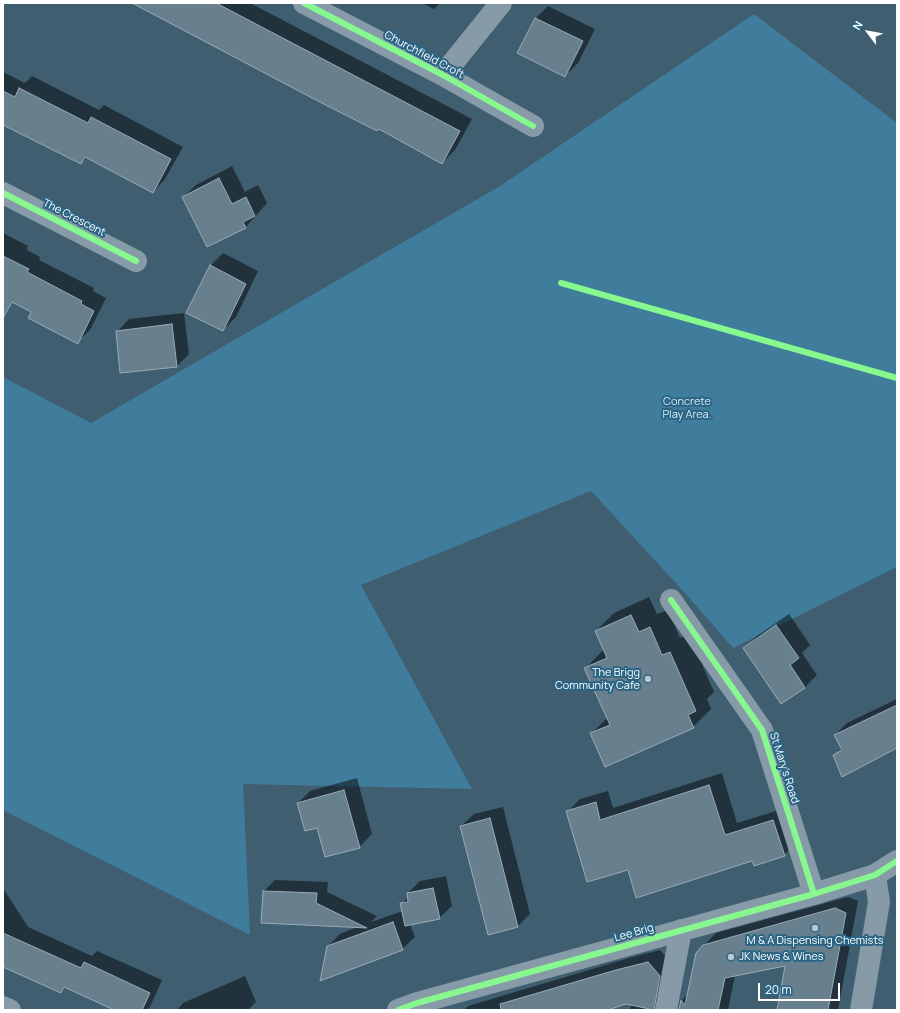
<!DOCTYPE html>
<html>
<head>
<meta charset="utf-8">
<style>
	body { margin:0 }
	#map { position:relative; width:900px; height:1013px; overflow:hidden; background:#3f5f71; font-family:Manrope,sans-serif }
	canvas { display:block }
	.frame { position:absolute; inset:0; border:4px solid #fff; pointer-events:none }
	.north { position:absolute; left:848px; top:12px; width:40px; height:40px; -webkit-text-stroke:3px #2b6585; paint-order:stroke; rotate:302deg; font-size:11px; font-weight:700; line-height:16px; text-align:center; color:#fff }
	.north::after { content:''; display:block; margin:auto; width:14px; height:18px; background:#fff; clip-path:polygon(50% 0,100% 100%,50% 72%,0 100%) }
	.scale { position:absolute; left:758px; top:983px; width:82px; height:18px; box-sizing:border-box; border:2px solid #fff; border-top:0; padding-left:5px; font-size:12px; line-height:14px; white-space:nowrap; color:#fff; -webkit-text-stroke:3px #2b6585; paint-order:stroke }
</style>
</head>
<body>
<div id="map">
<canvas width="900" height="1013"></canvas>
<div class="frame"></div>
<div class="north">N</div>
<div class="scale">20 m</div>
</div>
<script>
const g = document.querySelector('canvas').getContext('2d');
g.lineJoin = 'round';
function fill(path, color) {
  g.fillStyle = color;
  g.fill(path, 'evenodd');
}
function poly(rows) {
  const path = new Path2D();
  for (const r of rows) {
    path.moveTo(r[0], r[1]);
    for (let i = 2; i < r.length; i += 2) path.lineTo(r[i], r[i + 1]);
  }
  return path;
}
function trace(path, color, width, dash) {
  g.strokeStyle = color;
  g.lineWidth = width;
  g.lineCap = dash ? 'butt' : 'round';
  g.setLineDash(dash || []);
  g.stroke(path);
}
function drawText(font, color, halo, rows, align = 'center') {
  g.font = font + ' Manrope,sans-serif';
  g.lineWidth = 4;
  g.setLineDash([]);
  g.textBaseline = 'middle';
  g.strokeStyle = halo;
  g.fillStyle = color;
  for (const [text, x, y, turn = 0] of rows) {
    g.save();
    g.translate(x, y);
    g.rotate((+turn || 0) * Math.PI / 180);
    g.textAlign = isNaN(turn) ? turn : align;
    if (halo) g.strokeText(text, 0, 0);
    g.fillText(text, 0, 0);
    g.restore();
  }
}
fill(poly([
	[754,14,897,123,897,567,733,648,686,594,591,491,361,585,472,789,243,784,250,935,3,810,3,377,91,423,500,186]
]), '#407c9b');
fill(poly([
	[136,3,250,3,472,119,455,150,442,163,379,128],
	[422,3,440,3,434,9],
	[548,6,595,29,578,63,565,76,519,53,536,18],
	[3,72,25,83,32,76,99,110,104,105,183,147,165,179,153,192,87,157,81,163,3,125],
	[232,166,245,192,258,185,267,203,246,227,207,246,183,197,196,185],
	[3,233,28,246,27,250,40,257,39,260,94,288,93,291,106,298,90,330,77,342,32,312,3,296],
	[223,253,258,271,236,317,223,330,210,266],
	[184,313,189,354,177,366,117,332,129,319],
	[649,597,657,614,668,610,680,638,689,634,714,692,707,699,711,709,693,727,591,734,608,717,586,668,604,649,596,631,614,613],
	[789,614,810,645,802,653,817,675,805,687,782,703,745,648,757,636],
	[788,660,805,686,803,686,786,661],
	[897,699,897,747,834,756,842,748,835,735,847,723],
	[722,773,737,823,786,808,796,843,784,855,753,860,628,868,568,811,580,799,608,791,613,808],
	[357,778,372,834,359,847,318,827,298,803,310,791],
	[503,807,530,914,517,927,461,826,474,814],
	[446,876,452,906,439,918,410,924,415,937,402,949,328,946,340,934,360,926,264,891,275,880,328,882,327,892,377,916,371,922,403,911,402,904,408,897,408,893,420,881],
	[3,888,28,927,92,956,97,951,162,980,150,1007,146,1010,117,1010,66,987,61,992,3,966],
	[848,897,858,901,838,1010,778,1010,786,964,735,975,728,1010,679,1010,681,1001,688,994,703,946,716,933],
	[660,950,671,963,675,1010,630,1010,632,1002,603,1010,464,1010,468,1006,629,958],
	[245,976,256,1002,248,1010,177,1010,183,1003]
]), '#0007');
const building = poly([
	[132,3,216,3,460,131,442,164,379,129,377,131,312,98,132,3],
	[535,18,583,41,565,77,517,53,535,18],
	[19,88,88,123,91,117,171,159,153,193,85,157,81,164,3,125,3,91,15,97,19,88],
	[219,178,232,204,246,197,255,216,243,222,246,228,207,247,182,197,219,178],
	[3,256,29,269,27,272,82,301,81,304,94,311,78,344,28,318,31,312,12,302,3,318,3,256],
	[210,265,246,284,223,331,186,313,210,265],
	[172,324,177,367,120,373,116,331,172,324],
	[631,615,639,632,650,627,662,655,670,652,696,711,688,715,694,728,605,767,590,733,610,725,584,668,607,658,595,631,631,615],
	[776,625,799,658,790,665,805,688,781,704,743,648,776,625],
	[897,705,897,748,842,777,833,755,842,750,834,735,897,705],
	[709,785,725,835,773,820,785,856,754,866,752,861,636,898,628,870,587,882,566,811,596,802,600,820,709,785],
	[344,790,360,848,325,857,317,828,305,831,297,803,344,790],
	[490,818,518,927,488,935,460,826,490,818],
	[433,888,440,919,405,926,400,903,408,902,407,893,433,888],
	[263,891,317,893,316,903,367,928,261,923,263,891],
	[835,908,846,913,828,1010,777,1010,785,966,725,978,718,1010,679,1010,681,1000,685,1005,696,953,703,945,835,908],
	[393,922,403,950,320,981,327,946,393,922],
	[3,933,81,968,84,962,150,993,142,1010,114,1010,64,987,61,993,3,967,3,933],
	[648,962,660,976,654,1010,626,1004,608,1010,501,1010,500,1004,616,970,648,962]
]);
fill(building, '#68808d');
trace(building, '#99abb5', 1);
trace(poly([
	[304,3,443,75,533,126],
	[443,75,501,3],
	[3,193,136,261],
	[671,600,762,730,814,894],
	[3,1007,10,1010],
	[398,1010,417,1003,814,894,875,875,897,861],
	[666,1010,681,930],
	[861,1010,879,902,875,875]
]), '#869aa7', 22);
trace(poly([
	[304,3,443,75,533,126],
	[3,193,136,261],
	[561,283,897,378],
	[671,600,762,730,814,894],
	[398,1010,417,1003,814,894,875,875,897,861]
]), '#87f88f', 6);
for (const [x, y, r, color] of [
	[648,679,4,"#bcc7cd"],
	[815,928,4,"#bcc7cd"],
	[731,957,4,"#bcc7cd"]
]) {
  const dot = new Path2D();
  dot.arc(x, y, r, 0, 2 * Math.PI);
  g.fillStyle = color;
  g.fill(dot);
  trace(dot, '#2b6585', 1.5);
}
drawText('11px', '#fff', '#2b6585', [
	["Churchfield Croft",424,55,28],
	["The Crescent",74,218,27],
	["St Mary's Road",784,768,72],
	["Lee Brig",634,933,-16]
]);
drawText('11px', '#d9ecf6', '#2b6585', [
	["Concrete",687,402],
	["Play Area.",687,415]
]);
drawText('11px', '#fff', '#2b6585', [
	["The Brigg",640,673],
	["Community Cafe",640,686],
	["M & A Dispensing Chemists",815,941,"center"],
	["JK News & Wines",739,957,"left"]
], 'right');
</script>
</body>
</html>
